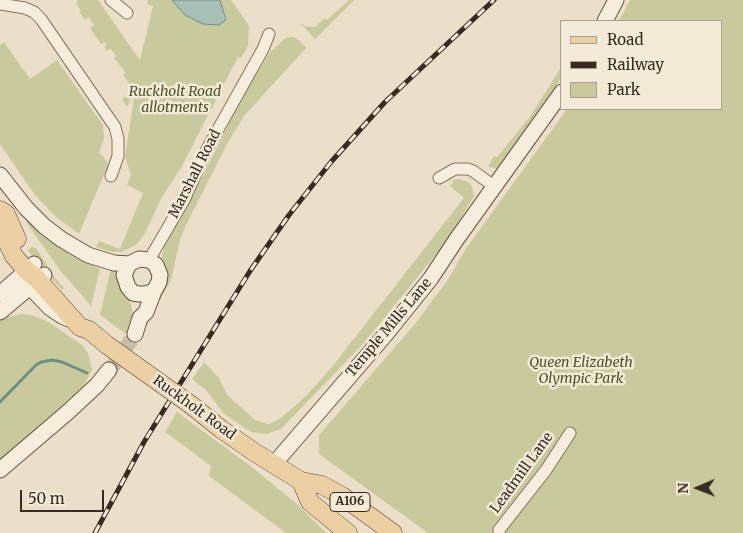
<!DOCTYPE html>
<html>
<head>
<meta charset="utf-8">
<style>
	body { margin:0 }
	#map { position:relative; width:743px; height:533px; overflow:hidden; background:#ecdfc9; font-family:Merriweather,serif }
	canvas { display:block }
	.legend { position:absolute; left:560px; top:20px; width:162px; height:90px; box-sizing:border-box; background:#f4ead8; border:1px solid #a99e8f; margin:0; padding:6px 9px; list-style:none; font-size:15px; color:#392b21 }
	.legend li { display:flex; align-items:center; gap:10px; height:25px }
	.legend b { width:25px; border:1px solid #a99e8f }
	.north { position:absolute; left:673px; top:463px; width:50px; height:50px; -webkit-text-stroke:4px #f4ead8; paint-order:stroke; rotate:269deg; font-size:14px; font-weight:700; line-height:20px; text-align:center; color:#392b21 }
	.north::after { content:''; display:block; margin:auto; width:18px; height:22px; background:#392b21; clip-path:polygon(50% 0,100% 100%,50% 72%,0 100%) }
	.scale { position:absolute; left:20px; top:490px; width:84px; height:22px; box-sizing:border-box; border:2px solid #392b21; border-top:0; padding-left:6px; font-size:15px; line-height:18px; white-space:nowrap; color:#392b21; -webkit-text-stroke:4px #f4ead8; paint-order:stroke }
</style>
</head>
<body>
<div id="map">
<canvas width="743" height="533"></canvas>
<ul class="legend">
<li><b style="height:6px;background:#ecd0a4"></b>Road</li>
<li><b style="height:6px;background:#392b21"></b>Railway</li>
<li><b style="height:14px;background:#c8ca9d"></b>Park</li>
</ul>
<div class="north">N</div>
<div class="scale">50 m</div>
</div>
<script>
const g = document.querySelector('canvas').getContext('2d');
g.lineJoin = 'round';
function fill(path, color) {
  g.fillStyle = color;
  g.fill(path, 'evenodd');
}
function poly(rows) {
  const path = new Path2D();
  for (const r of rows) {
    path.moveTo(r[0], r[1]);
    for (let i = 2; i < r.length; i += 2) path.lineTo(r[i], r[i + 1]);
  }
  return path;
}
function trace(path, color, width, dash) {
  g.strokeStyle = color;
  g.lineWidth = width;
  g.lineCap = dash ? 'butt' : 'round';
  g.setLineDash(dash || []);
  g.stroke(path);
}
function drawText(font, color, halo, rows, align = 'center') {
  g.font = font + ' Merriweather,serif';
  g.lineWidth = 5;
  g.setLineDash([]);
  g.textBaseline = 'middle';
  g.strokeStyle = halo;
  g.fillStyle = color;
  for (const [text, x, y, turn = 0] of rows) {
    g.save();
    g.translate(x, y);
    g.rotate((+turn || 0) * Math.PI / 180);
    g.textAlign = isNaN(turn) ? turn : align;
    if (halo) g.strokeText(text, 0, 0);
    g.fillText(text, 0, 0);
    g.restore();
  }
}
fill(poly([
	[77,0,98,0,140,60,153,6,147,4,148,0,231,0,249,26,248,46,241,58,238,57,182,166,162,197,144,235,136,245,121,252,112,252,96,247,99,241,120,249,143,193,127,185,131,175,125,157,135,92,127,107,122,99,134,90,123,75,126,73,114,58,116,56,111,49,107,51,104,47,107,45,105,42,101,44,90,28,94,25,89,17,85,20,79,12,81,11,76,3,78,2],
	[349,0,354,0,315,39,300,23,305,26,315,27,325,18,327,20],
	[630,0,743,0,743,533,428,533,319,454,319,435,415,324,449,278,465,250,567,109,722,109,722,21,619,21],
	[287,37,293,37,300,41,306,48,244,116,228,142,186,225,180,240,171,280,146,326,149,312,166,271,162,258,164,246,192,197,243,96,270,52],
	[4,42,30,79,57,60,103,125,104,139,99,153,107,161,108,165,79,234,56,217,35,195,0,144,0,45],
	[562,66,562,76,543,109,503,165,497,169,488,166,494,156,497,157,529,118],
	[459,179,468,182,472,186,474,196,446,242,364,343,281,429,267,434,251,432,224,414,206,390,192,379,204,362,219,378,227,395,255,420,269,424,281,418,306,396,331,368,464,198,450,186,454,182,452,180],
	[29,217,69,250,68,254,100,269,91,306,59,269,28,225,26,220],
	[31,247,36,248,56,279,64,288,62,290,34,259,28,250],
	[111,268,117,269,131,305,133,314,131,323,126,334,100,315],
	[21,314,30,315,47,321,82,345,88,353,92,369,85,384,52,418,0,461,0,319],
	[177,412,253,468,297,504,326,533,286,533,209,476,211,466,165,432]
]), '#c8ca9d');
const water = poly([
	[172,0,220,0,226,20,219,25,203,24,185,15,172,0]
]);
fill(water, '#a9c0b8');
trace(water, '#708f85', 1);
trace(poly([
	[0,402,36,365,41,362,52,360,62,362,87,373]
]), '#708f85', 3);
trace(poly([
	[109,370,120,357,135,334]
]), '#c8bba7', 15, [15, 8]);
const street = poly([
	[111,0,127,13],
	[0,4,25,8,34,12,41,19,115,127,118,139,118,156,111,176],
	[439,178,455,169,468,169,473,171,495,187],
	[149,260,184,200,206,151,263,49,269,34],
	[499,533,499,530,546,470,570,433]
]);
const secondary = poly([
	[605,21,616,0],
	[0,175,26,208,44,226,61,239,88,255,114,263,129,264],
	[30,287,50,308,62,316,69,319],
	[0,294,34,264],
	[0,312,44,275],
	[135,334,140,318,146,312,154,291,159,282,160,275,156,265,149,260,139,259,129,264,124,275,128,287,133,293,139,294,145,294,154,291],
	[274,464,386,334,431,278,456,240,562,92],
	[0,470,68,412,97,385,109,370]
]);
const primary = poly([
	[0,210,6,214,17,239],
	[0,227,14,256,26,270,38,280,80,327,89,330,107,345],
	[191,405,221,429,254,452,301,481,322,485,342,496,393,533],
	[301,481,310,502,348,533]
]);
trace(street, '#87715f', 13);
trace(secondary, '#695242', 17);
trace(primary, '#554032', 19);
trace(street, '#f7eddc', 11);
trace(secondary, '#f7eddc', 15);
trace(primary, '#ecd0a4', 18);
const rail = poly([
	[95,533,144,442,250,271,289,215,331,162,385,102,494,0]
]);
trace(rail, '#392b21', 5);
trace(rail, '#f4ead8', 3, [9]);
const primaryBridge = poly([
	[107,345,191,405]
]);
trace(primaryBridge, '#554032', 19, []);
trace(primaryBridge, '#ecd0a4', 18);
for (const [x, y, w] of [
	[350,502,40]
]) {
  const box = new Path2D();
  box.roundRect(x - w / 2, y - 9.5, w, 19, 4);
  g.fillStyle = '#f4ead8';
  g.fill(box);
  trace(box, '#392b21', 1);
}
drawText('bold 12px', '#392b21', null, [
	["A106",350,502]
]);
drawText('italic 14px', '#4c5429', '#f4ead8', [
	["Ruckholt Road",175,92],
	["allotments",175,108],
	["Queen Elizabeth",581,363],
	["Olympic Park",581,379]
]);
drawText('14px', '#392b21', '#f4ead8', [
	["Marshall Road",195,174,-63],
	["Temple Mills Lane",389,328,-50],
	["Ruckholt Road",194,408,36],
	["Leadmill Lane",522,473,-54]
]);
</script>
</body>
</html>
